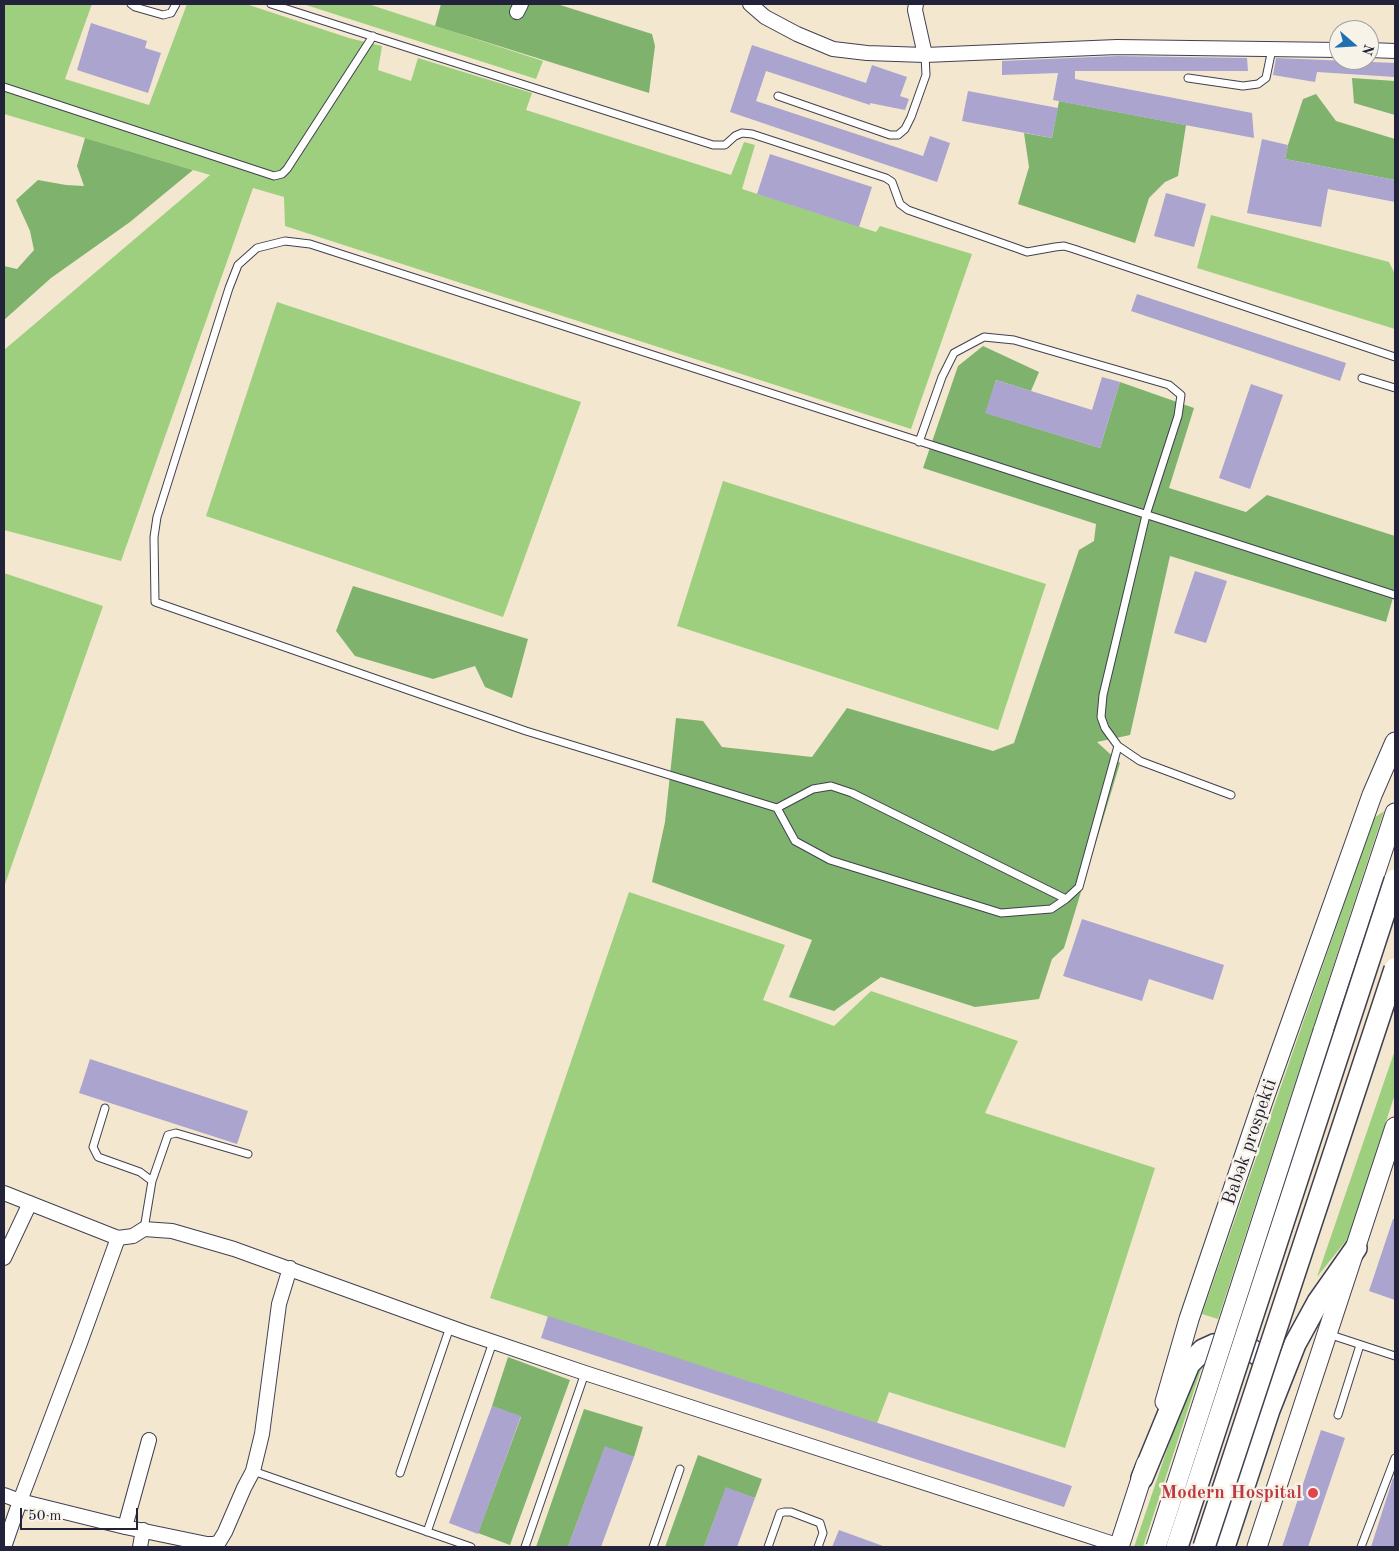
<!DOCTYPE html>
<html>
<head>
<meta charset="utf-8">
<style>
	body { margin:0 }
	#map { position:relative; width:1399px; height:1551px; overflow:hidden; background:#f3e7d0; font-family:"Old Standard TT",serif }
	canvas { display:block }
	.frame { position:absolute; inset:0; border:5px solid #22223b; pointer-events:none }
	.north { position:absolute; left:1329px; top:20px; width:50px; height:50px; box-sizing:border-box; background:#f7f3e8; border:1px solid #a29fa3; border-radius:50%; rotate:109deg; font-size:14px; font-weight:700; line-height:20px; text-align:center; color:#22223b }
	.north::after { content:''; display:block; margin:auto; width:18px; height:22px; background:#1f6fb2; clip-path:polygon(50% 0,100% 100%,50% 72%,0 100%) }
	.scale { position:absolute; left:20px; top:1508px; width:118px; height:22px; box-sizing:border-box; border:2px solid #22223b; border-top:0; padding-left:6px; font-size:15px; line-height:18px; white-space:nowrap; color:#22223b; -webkit-text-stroke:4px #f7f3e8; paint-order:stroke }
</style>
</head>
<body>
<div id="map">
<canvas width="1399" height="1551"></canvas>
<div class="frame"></div>
<div class="north">N</div>
<div class="scale">50 m</div>
</div>
<script>
const g = document.querySelector('canvas').getContext('2d');
g.lineJoin = 'round';
function fill(path, color) {
  g.fillStyle = color;
  g.fill(path, 'evenodd');
}
function poly(rows) {
  const path = new Path2D();
  for (const r of rows) {
    path.moveTo(r[0], r[1]);
    for (let i = 2; i < r.length; i += 2) path.lineTo(r[i], r[i + 1]);
  }
  return path;
}
function trace(path, color, width, dash) {
  g.strokeStyle = color;
  g.lineWidth = width;
  g.lineCap = dash ? 'butt' : 'round';
  g.setLineDash(dash || []);
  g.stroke(path);
}
function drawText(font, color, halo, rows, align = 'center') {
  g.font = font + ' "Old Standard TT",serif';
  g.lineWidth = 5;
  g.setLineDash([]);
  g.textBaseline = 'middle';
  g.strokeStyle = halo;
  g.fillStyle = color;
  for (const [text, x, y, turn = 0] of rows) {
    g.save();
    g.translate(x, y);
    g.rotate((+turn || 0) * Math.PI / 180);
    g.textAlign = isNaN(turn) ? turn : align;
    if (halo) g.strokeText(text, 0, 0);
    g.fillText(text, 0, 0);
    g.restore();
  }
}
fill(poly([
	[4,4,92,4,65,79,149,105,187,4,246,4,349,38,382,46,378,70,411,81,418,58,532,93,526,110,731,175,744,142,755,145,742,189,876,232,880,226,972,254,911,429,285,226,284,197,253,188,121,561,4,530,4,350,210,175,4,114],
	[303,4,368,4,543,61,536,79],
	[1211,215,1389,262,1395,274,1395,329,1197,268],
	[277,302,581,402,503,617,206,516],
	[723,481,1046,584,998,730,677,626],
	[4,573,103,606,4,887],
	[1384,811,1218,1319,1202,1314,1374,818],
	[629,892,785,945,763,1000,834,1026,871,991,1018,1041,985,1113,1155,1168,1065,1448,889,1392,877,1423,490,1298],
	[1395,1050,1395,1094,1348,1238,1317,1277],
	[1204,1360,1143,1547,1134,1547,1197,1361]
]), '#9ecf7e');
fill(poly([
	[441,4,557,4,652,34,655,46,649,93,435,26],
	[1352,78,1395,81,1395,115,1354,103],
	[1316,94,1336,121,1395,139,1395,180,1285,159,1288,145,1303,99],
	[1059,101,1186,125,1178,176,1165,182,1149,198,1135,243,1018,204,1029,167,1024,133,1052,138],
	[85,138,193,170,130,222,51,278,4,320,4,266,17,269,34,250,30,231,16,200,38,180,66,185,84,186,77,166],
	[983,346,1039,372,1031,391,996,380,986,413,1100,448,1120,382,1194,408,1169,488,1246,512,1267,495,1395,536,1395,591,1386,622,1170,556,1130,735,1097,742,1120,763,1064,948,1052,959,1039,999,975,1007,881,977,834,1011,789,997,812,940,652,882,665,822,676,718,703,721,722,747,812,757,847,708,993,751,1014,743,1079,550,1094,541,1096,524,923,468,958,366],
	[353,586,528,639,512,698,485,687,475,666,433,679,355,656,336,631],
	[508,1357,570,1380,510,1545,478,1533,521,1417,492,1406],
	[584,1409,643,1427,634,1457,605,1447,568,1547,536,1547],
	[698,1455,762,1479,755,1498,726,1488,704,1547,665,1547]
]), '#7eb26d');
fill(poly([
	[91,23,147,41,145,48,161,53,148,93,77,70],
	[752,45,866,83,872,65,907,77,900,96,909,99,905,110,870,103,870,105,766,71,756,101,923,156,930,136,950,143,937,182,730,112],
	[1117,56,1247,58,1248,71,1075,71,1075,79,1252,113,1254,138,1053,100,1058,73,1002,75,1002,61],
	[1276,58,1395,63,1395,77,1317,72,1315,82,1273,75],
	[968,91,1058,108,1052,138,962,121],
	[1262,139,1288,145,1285,159,1395,180,1395,202,1328,189,1321,227,1247,213],
	[770,154,872,187,859,227,757,194],
	[1166,193,1206,204,1194,247,1154,236],
	[1137,294,1346,363,1340,381,1131,311],
	[1102,377,1120,382,1100,448,985,413,996,380,1092,410],
	[1251,384,1283,395,1250,489,1219,478],
	[1195,571,1227,581,1206,643,1174,633],
	[1082,919,1224,965,1213,1000,1149,979,1142,1001,1063,976],
	[90,1059,248,1111,237,1144,79,1093],
	[1393,1219,1395,1219,1395,1300,1369,1291],
	[548,1316,1072,1486,1064,1507,541,1338],
	[492,1406,521,1416,478,1534,449,1523],
	[1321,1430,1345,1438,1308,1547,1282,1547],
	[605,1446,634,1457,601,1547,568,1547],
	[1393,1478,1395,1479,1395,1547,1371,1547],
	[726,1487,755,1498,737,1547,704,1547],
	[839,1530,883,1546,882,1547,832,1547]
]), '#aaa4cf');
const service = poly([
	[131,4,135,7,163,15,171,13,176,4],
	[271,4,713,145,725,145,735,136,742,133,752,134,886,178,892,182,900,204,908,210,1016,248,1027,252,1055,247,1064,246,1074,249,1395,357],
	[1188,78,1243,86,1258,84,1266,78,1272,49],
	[4,87,274,176,282,174,287,169,373,36],
	[778,96,890,135,898,135,905,129,911,117,926,75,925,55],
	[1362,378,1395,388],
	[919,442,942,377,954,353,984,337,1014,340,1169,385,1181,395,1178,416,1146,515,1103,695,1101,717,1105,728,1118,746,1140,761,1231,795],
	[1118,746,1079,887,1066,899,1051,909,1001,913,830,860,795,841,777,808,526,731,155,602,154,537,157,517,229,288,238,265,257,248,285,241,310,244,1395,595],
	[777,808,813,789,831,786,852,793,1066,899],
	[105,1108,93,1147,98,1157,140,1172,152,1181,144,1229],
	[152,1181,168,1135,176,1133,248,1154],
	[1328,1334,1395,1356],
	[1338,1415,1360,1345],
	[253,1471,471,1547],
	[400,1473,450,1327],
	[427,1532,493,1342],
	[525,1547,585,1373],
	[653,1547,680,1469],
	[768,1547,780,1513,784,1512,791,1512,820,1523,823,1533,818,1547],
	[1361,1547,1395,1458]
]);
const minor = poly([
	[750,4,765,17,797,34,833,49,867,53,925,55,1117,47,1339,50],
	[916,4,915,10,925,55],
	[517,12,521,4],
	[1369,50,1395,51],
	[4,1193,118,1238,133,1236,144,1229,172,1231,234,1249,464,1332,585,1373,1120,1546],
	[4,1258,30,1203],
	[4,1495,20,1501,125,1527,207,1544,214,1544,219,1542,225,1532,244,1488,253,1471,262,1434,279,1304,290,1268],
	[125,1527,149,1440],
	[4,1547,20,1501,80,1343,118,1238],
	[140,1547,143,1530]
]);
const secondary = poly([
	[1323,1031,1395,813],
	[1165,1402,1189,1319,1263,1101,1372,795,1395,742],
	[1119,1547,1146,1464],
	[1257,1547,1395,1127]
]);
const primary = poly([
	[1142,1478,1189,1364,1203,1350,1214,1345,1229,1343,1247,1347,1260,1356,1268,1367,1272,1377],
	[1224,1547,1269,1410,1295,1344,1318,1302,1356,1248]
]);
trace(service, '#414051', 9);
trace(minor, '#414051', 16);
trace(secondary, '#414051', 21);
trace(primary, '#414051', 24);
trace(service, '#fff', 7);
trace(minor, '#fff', 14);
trace(secondary, '#fff', 19);
trace(primary, '#fff', 21);
const secondaryBridge = poly([
	[1156,1547,1323,1031]
]);
const primaryBridge = poly([
	[1177,1547,1395,880],
	[1204,1547,1395,969]
]);
trace(secondaryBridge, '#414051', 21, []);
trace(primaryBridge, '#414051', 24, []);
trace(secondaryBridge, '#fff', 19);
trace(primaryBridge, '#fff', 21);
for (const [x, y, r, color] of [
	[1313,1493,6,"#e0444e"]
]) {
  const dot = new Path2D();
  dot.arc(x, y, r, 0, 2 * Math.PI);
  g.fillStyle = color;
  g.fill(dot);
  trace(dot, '#f7f3e8', 2);
}
drawText('19px', '#22223b', '#f7f3e8', [
	["Babək prospekti",1250,1142,-71]
]);
drawText('bold 19px', '#be3a42', '#f7f3e8', [
	["Modern Hospital",1302,1493]
], 'right');
</script>
</body>
</html>
